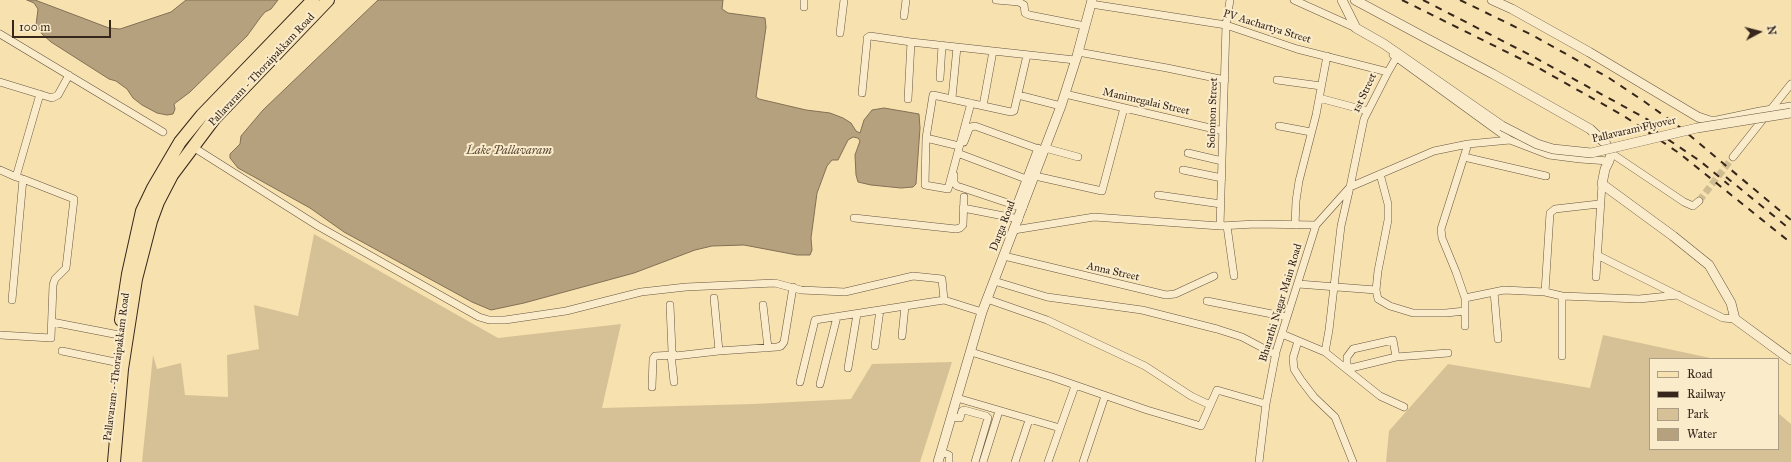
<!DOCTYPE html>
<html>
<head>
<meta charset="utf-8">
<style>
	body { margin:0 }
	#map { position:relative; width:1791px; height:462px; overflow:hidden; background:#f7e1af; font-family:"IM FELL Great Primer",serif }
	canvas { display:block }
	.legend { position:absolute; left:1649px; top:358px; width:130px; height:92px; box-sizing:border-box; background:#faeccb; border:1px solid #ac9d85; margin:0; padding:5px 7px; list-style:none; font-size:12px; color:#36261c }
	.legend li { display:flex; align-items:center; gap:8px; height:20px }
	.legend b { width:20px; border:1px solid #ac9d85 }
	.north { position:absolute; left:1739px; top:12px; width:40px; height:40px; -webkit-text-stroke:3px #faeccb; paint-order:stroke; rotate:83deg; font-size:11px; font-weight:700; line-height:16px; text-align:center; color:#36261c }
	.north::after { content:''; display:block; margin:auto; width:14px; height:18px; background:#36261c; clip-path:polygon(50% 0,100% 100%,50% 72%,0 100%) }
	.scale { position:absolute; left:12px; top:20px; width:99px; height:18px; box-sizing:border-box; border:2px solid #36261c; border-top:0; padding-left:5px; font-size:12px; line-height:14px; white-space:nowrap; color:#36261c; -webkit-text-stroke:3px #faeccb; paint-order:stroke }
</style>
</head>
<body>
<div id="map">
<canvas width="1791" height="462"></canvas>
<ul class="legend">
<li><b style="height:5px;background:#f7e1af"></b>Road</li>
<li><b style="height:5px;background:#36261c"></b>Railway</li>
<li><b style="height:11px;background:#d6c196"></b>Park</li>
<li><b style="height:11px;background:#b5a17d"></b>Water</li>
</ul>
<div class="north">N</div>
<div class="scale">100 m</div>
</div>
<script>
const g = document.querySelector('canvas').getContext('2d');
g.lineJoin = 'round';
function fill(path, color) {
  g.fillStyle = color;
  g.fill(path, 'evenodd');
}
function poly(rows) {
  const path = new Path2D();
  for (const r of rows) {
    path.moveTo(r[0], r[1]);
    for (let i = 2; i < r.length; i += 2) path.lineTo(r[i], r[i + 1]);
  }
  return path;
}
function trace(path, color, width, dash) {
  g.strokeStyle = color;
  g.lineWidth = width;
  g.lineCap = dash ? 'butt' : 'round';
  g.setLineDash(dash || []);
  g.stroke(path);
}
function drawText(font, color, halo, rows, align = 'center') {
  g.font = font + ' "IM FELL Great Primer",serif';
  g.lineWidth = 4;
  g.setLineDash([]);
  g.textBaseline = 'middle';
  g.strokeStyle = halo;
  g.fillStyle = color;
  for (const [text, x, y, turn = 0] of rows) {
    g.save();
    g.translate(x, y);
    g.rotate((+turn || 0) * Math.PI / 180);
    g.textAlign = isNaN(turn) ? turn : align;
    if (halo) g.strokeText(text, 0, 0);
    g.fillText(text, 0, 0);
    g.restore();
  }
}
fill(poly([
	[314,234,498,338,621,324,602,408,753,404,851,399,872,364,952,362,920,462,142,462,153,355,157,369,181,363,185,395,228,397,227,355,259,349,254,305,298,316],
	[1603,335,1715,359,1650,359,1650,449,1778,449,1778,413,1791,424,1791,462,1386,462,1389,431,1448,364,1590,388]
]), '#d6c196');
const water = poly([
	[27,0,35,0,109,28,120,29,171,12,186,0,278,0,271,9,265,12,260,18,247,36,190,92,174,104,175,109,173,114,167,115,157,113,142,105,133,98,127,89,116,81,109,79,51,42,42,34,36,25,38,9,34,3,27,0],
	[378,0,723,0,722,9,728,13,765,18,766,27,756,97,759,99,806,110,830,113,843,118,851,123,856,131,860,133,864,120,872,110,884,108,919,114,920,128,916,184,913,187,901,188,871,185,858,182,856,175,855,155,860,141,858,138,853,137,848,140,838,160,832,160,827,166,817,193,811,238,812,250,810,255,797,255,744,245,712,246,695,250,634,273,524,303,491,310,472,302,344,232,310,208,238,168,230,158,230,154,240,144,241,136,263,110,378,0]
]);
fill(water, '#b5a17d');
trace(water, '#827056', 1);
trace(poly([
	[1699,201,1733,157]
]), '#d0bc92', 7, [7, 3.5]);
const minor = poly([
	[996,0,1019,2,1024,5,1025,13,1029,15,1085,26],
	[1294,0,1356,28],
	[1091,4,1226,25,1297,49,1388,72],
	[804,7,804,0],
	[904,16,906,0],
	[840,33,844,0],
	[0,34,163,132],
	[1078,52,1167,68,1225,80],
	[1393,55,1510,140],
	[940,78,942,45],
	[1277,80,1321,86],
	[0,82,52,98,58,95,69,75],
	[862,93,867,42,867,38,870,36,911,42,1075,60],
	[1065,94,1223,131],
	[1018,95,1061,106],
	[952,98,957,47],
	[1319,98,1368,111],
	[908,99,911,42],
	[971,103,948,189,925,185,926,138,933,95,1011,112,1014,111,1027,55],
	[983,106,993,51],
	[1279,126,1311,132],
	[926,138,959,146],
	[964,142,969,129,971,127,975,126,1044,151],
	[193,147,318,226,463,308,479,317,489,320,505,320,566,311,641,292,686,287,775,283,801,290,845,292,913,276,942,279,944,300,982,312],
	[1045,148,1078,157],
	[1188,153,1222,161],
	[1611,153,1684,202,1693,206,1699,201],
	[960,154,1026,179],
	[1464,157,1546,176],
	[1733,157,1791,84],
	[0,170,16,177],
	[1183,170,1222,178],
	[1380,174,1388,204,1388,220,1378,271,1376,290,1378,299,1390,306,1413,313,1446,313,1465,311],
	[954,175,954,183,957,186,1023,208],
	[1035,176,1102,191,1124,108],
	[1158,195,1221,204],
	[1016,206,1038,148],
	[963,208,1019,219],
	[854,218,956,229,960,228,963,225,964,197],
	[1295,225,1296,201,1299,181,1316,115,1327,56],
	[1220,226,1226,25,1230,0],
	[1227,226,1234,276],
	[1014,230,1094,217,1220,226,1255,224,1316,225],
	[1597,255,1723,318,1735,319],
	[1004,256,1166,295,1175,294,1214,276],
	[1596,277,1602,184],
	[994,281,1047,297,1142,310,1217,329,1242,337,1276,355],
	[1298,284,1376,290],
	[1494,292,1498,339],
	[1545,292,1550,213,1555,209,1599,204],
	[1562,296,1639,299,1678,295],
	[714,298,719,351],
	[1465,298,1504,290,1545,292,1562,296,1562,356],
	[987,299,1047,320,1145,366,1191,396,1210,405],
	[12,300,23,179,16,177,40,94],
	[1207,301,1287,317],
	[670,305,672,352,675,356,719,351,777,347,781,346,784,342,793,287],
	[763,305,768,348],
	[52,322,119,335],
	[1465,326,1465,298,1456,272,1442,238,1441,229,1468,144],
	[1282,334,1325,352,1380,396,1404,407],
	[0,335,51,338,53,285,55,279,66,268,74,199,23,179],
	[902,336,905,306],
	[1298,341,1293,358,1294,369,1301,380,1314,397,1335,417,1353,462],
	[875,346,880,310],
	[62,351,115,362],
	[971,352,1052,377,1147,410,1201,426,1217,390,1266,404],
	[1325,352,1329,330,1341,226,1350,187,1364,119,1388,72,1396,58],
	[671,355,674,382],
	[1396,357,1393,340,1353,349,1347,357,1347,369,1396,357,1448,353],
	[848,368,857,314],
	[800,382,815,320,944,300],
	[820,384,837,317],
	[652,387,653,359,655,356,674,355],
	[957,398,1060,428,1048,462],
	[952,417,960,418,962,411,964,410,986,416,988,418,975,462],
	[1060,428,1075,386],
	[941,452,949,455,949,462],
	[983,462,999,411],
	[1015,462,1029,420],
	[1083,462,1105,396],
	[1259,462,1266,404,1276,352,1316,225,1350,187,1434,151,1468,144,1510,140,1549,155,1580,159,1609,161]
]);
const tertiary = poly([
	[1342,0,1356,28,1384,44,1502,126],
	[1355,0,1493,74,1590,129,1606,144,1611,153,1609,161,1605,169,1602,184,1673,236,1709,265,1731,303,1735,319,1791,360],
	[1492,0,1512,9,1589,52,1698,117,1710,121,1717,121,1760,112,1791,107],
	[938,462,982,312,1061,106,1077,56,1092,0]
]);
const primary = poly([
	[121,320,128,274,142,211,153,188,180,142,202,115,313,0],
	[114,462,122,369,136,279,151,221,158,202,172,175,214,119,328,0]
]);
trace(minor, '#665541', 8);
trace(tertiary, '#665541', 10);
trace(primary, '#36261c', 14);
trace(minor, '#faeccb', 7);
trace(tertiary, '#faeccb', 9);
trace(primary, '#f7e1af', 12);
trace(poly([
	[1402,0,1535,66,1624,116,1679,153,1791,243],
	[1423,0,1530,55,1654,123],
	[1460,0,1532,35,1609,78,1645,102,1681,128,1791,220],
	[1645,124,1700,161,1729,185],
	[1726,177,1791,230]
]), '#36261c', 2, [7, 7]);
const tertiaryBridge = poly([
	[1502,126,1537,144,1553,149,1591,153,1697,128,1791,113]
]);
trace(tertiaryBridge, '#665541', 10, []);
trace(tertiaryBridge, '#faeccb', 9);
drawText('11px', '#36261c', '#faeccb', [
	["PV Aachartya Street",1267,27,17],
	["Pallavaram - Thoraipakkam Road",262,70,-47],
	["1st Street",1365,93,-65],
	["Manimegalai Street",1146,102,13],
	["Solomon Street",1213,113,-88],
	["Pallavaram Flyover",1634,130,-13],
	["Darga Road",1003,226,-69],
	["Anna Street",1113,272,13],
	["Bharathi Nagar Main Road",1281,303,-73],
	["Pallavaram - Thoraipakkam Road",117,367,-83]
]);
drawText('italic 12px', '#5c4b39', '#faeccb', [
	["Lake Pallavaram",509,151]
]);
</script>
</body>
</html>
